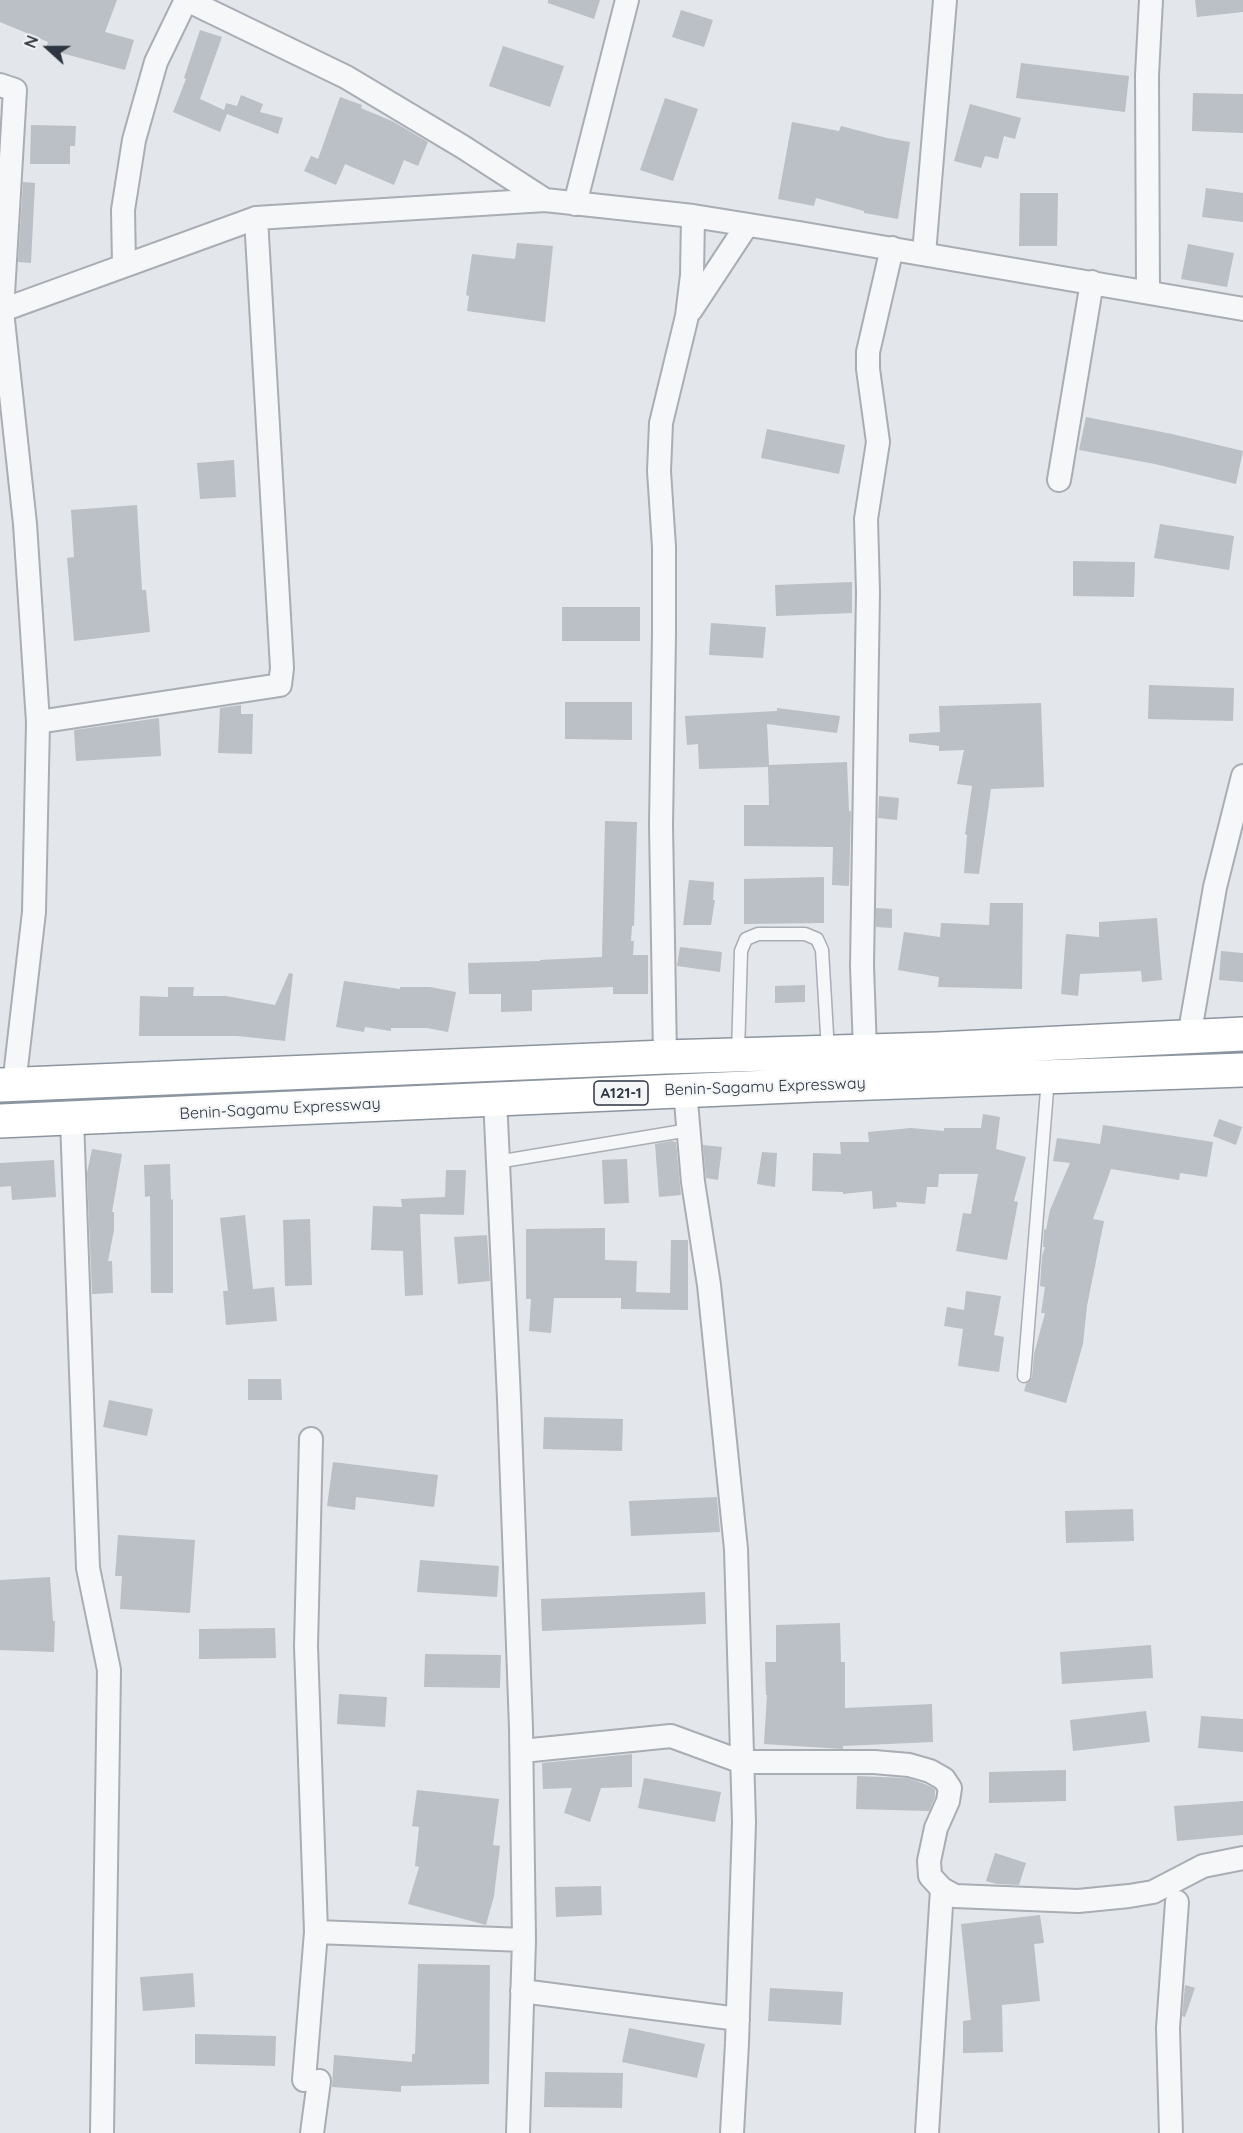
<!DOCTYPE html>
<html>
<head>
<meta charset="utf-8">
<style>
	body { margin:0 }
	#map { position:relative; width:1243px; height:2133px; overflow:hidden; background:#e3e6ea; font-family:Quicksand,sans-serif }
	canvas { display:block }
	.north { position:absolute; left:18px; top:18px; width:60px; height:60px; -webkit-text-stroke:4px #f3f5f7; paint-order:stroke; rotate:291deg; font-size:16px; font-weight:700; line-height:24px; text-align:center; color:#2d3540 }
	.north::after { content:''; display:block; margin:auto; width:21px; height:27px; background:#2d3540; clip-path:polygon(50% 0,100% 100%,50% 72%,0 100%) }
</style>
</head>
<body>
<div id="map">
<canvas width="1243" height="2133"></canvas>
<div class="north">N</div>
</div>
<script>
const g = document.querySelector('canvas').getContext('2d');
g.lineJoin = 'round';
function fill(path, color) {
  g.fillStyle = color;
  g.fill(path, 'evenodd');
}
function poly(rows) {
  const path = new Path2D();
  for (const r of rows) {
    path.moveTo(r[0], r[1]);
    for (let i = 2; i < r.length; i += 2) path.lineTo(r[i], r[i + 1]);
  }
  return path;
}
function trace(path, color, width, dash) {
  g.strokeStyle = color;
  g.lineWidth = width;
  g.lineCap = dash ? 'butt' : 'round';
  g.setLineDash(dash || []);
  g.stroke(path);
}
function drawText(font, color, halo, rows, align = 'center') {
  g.font = font + ' Quicksand,sans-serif';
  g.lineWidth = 4.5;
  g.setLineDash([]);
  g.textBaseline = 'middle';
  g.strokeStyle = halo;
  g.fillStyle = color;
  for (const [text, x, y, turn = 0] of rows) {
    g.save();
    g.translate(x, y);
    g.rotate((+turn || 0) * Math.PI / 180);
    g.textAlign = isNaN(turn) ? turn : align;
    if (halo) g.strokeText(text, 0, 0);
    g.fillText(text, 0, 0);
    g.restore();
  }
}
fill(poly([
	[0,0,117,0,105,32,134,40,125,70,46,49,48,42,0,22],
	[548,0,600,0,594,19,548,3],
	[1195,0,1243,0,1243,12,1197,17],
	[681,10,713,20,704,47,672,37],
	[200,30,222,37,200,99,224,110,226,103,237,106,241,95,263,104,260,112,283,118,278,134,227,114,220,132,173,112,186,79,184,78],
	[503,46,564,66,550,107,489,86],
	[1021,63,1129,76,1125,112,1016,98],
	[1193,93,1243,94,1243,133,1192,131],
	[340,97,362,105,361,108,394,122,428,142,418,166,404,160,394,185,345,164,336,185,304,171,311,156,318,159],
	[665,98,698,109,673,181,640,170],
	[970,104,1021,118,1015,139,1004,136,998,159,985,156,981,168,954,161],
	[792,122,839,131,841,126,887,138,910,142,898,219,864,213,864,211,816,198,814,206,778,199],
	[31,125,76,126,75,146,70,146,70,164,30,164],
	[23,182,35,183,31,263,18,262],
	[1206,188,1243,193,1243,222,1202,217],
	[1020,193,1058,193,1057,246,1019,246],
	[517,243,553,246,545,322,467,311,469,296,466,295,472,254,515,259],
	[1188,244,1234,253,1227,287,1181,279],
	[1086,417,1172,434,1243,451,1236,484,1155,464,1079,450],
	[767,429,845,445,839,474,761,458],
	[234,460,236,497,200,499,197,463],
	[137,505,142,590,146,590,150,632,74,641,67,558,74,557,71,510],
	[1160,524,1234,536,1229,570,1154,558],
	[1073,561,1135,562,1134,597,1073,596],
	[852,582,852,613,776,616,775,585],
	[562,607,640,607,640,641,562,641],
	[711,623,766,627,763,658,709,655],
	[1149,685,1234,688,1233,721,1148,719],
	[565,702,632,702,632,740,565,739],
	[1041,703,1044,787,991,789,979,874,964,873,967,835,965,834,972,786,957,784,964,750,939,751,939,746,909,742,909,734,940,732,939,706],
	[241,705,241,714,253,714,252,754,218,753,220,708],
	[777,708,840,716,837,733,767,724,769,765,847,762,849,811,851,811,849,886,832,885,833,847,744,846,744,805,769,805,768,767,699,769,698,744,687,745,685,716,777,711],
	[159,718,161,756,76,761,74,730],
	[879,796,899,798,897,820,878,818],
	[605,821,637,822,634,926,632,926,631,941,634,941,633,955,648,955,648,994,613,994,613,987,532,990,532,1011,501,1012,501,994,469,994,468,963,540,961,540,960,602,957],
	[824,877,824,923,744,924,744,879],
	[689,880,714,882,713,900,715,900,711,925,683,925],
	[990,903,1023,903,1022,989,938,987,939,977,898,970,904,932,940,937,941,923,989,925],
	[876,908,892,909,892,928,876,927],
	[1157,918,1162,980,1142,982,1141,971,1080,974,1078,996,1061,994,1066,934,1099,937,1099,922],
	[680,947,722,952,720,972,677,966],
	[1221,951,1243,953,1243,982,1219,980],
	[289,973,293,974,285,1041,237,1036,139,1036,140,996,168,997,168,987,194,987,193,996,226,996,275,1005],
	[344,981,400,989,400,987,430,987,456,992,448,1032,427,1028,391,1028,391,1031,365,1027,364,1032,336,1027],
	[805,985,805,1002,775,1003,775,986],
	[983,1114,1000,1117,996,1149,1026,1157,1014,1201,1018,1202,1007,1260,956,1251,963,1213,971,1214,978,1174,939,1174,938,1187,927,1187,925,1204,896,1202,897,1207,873,1209,872,1191,843,1194,843,1192,812,1191,813,1153,841,1154,840,1142,869,1142,868,1132,911,1128,944,1131,944,1128,981,1128],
	[1219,1119,1242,1127,1236,1145,1213,1136],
	[1103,1125,1213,1142,1207,1177,1180,1173,1179,1180,1111,1169,1093,1219,1104,1221,1087,1306,1083,1344,1066,1403,1024,1391,1026,1384,1032,1377,1034,1354,1045,1313,1041,1313,1045,1287,1040,1286,1042,1256,1045,1247,1043,1247,1044,1229,1046,1230,1050,1210,1070,1163,1053,1161,1057,1138,1100,1144],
	[671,1141,676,1142,681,1195,659,1197,655,1144],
	[703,1145,722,1147,718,1180,706,1178],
	[92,1149,122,1154,112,1212,114,1212,114,1230,108,1261,112,1261,113,1293,92,1294,87,1173],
	[762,1152,777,1153,775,1187,757,1184],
	[627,1159,629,1203,604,1204,602,1160],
	[54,1160,56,1197,12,1200,11,1186,0,1187,0,1163],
	[170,1164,171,1200,173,1199,173,1293,151,1293,150,1196,145,1197,144,1165],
	[446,1170,466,1170,464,1215,420,1214,423,1295,405,1296,403,1251,371,1250,373,1206,402,1207,401,1199,445,1197],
	[245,1215,253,1289,274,1287,277,1321,226,1325,223,1291,228,1291,220,1218],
	[310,1219,312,1285,285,1286,283,1220],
	[605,1228,605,1260,637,1261,636,1292,670,1293,671,1240,688,1240,688,1310,621,1309,621,1298,554,1298,551,1333,529,1331,531,1299,526,1299,526,1229],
	[487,1235,490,1281,458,1284,454,1237],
	[966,1291,1001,1296,994,1335,1004,1337,999,1372,958,1366,963,1329,944,1326,947,1307,964,1310],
	[248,1379,281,1379,282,1400,248,1400],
	[109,1400,153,1409,147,1436,103,1427],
	[544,1417,623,1419,622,1451,543,1449],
	[333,1462,438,1475,434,1507,356,1497,355,1510,327,1506],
	[717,1497,720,1532,631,1536,629,1501],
	[1133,1509,1134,1541,1066,1543,1065,1511],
	[118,1535,195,1540,190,1613,120,1609,122,1576,115,1576],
	[420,1560,499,1566,497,1597,417,1592],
	[50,1577,53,1621,55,1621,54,1652,0,1650,0,1580],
	[705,1592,706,1624,542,1631,541,1599],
	[840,1623,841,1662,845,1662,845,1708,932,1704,933,1742,843,1746,843,1749,764,1744,767,1695,766,1695,765,1662,776,1662,776,1625],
	[275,1628,276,1658,199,1659,199,1629],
	[1151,1645,1153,1678,1062,1684,1060,1652],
	[425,1654,501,1655,500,1688,424,1687],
	[339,1694,387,1697,385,1727,337,1724],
	[1146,1711,1150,1742,1073,1751,1070,1720],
	[1201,1716,1243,1719,1243,1752,1198,1748],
	[632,1754,632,1787,601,1788,590,1822,564,1813,572,1788,543,1789,542,1763],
	[1066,1770,1066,1801,989,1803,989,1772],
	[857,1776,907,1778,925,1784,935,1789,935,1797,929,1811,856,1809],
	[644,1778,721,1792,715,1822,638,1808],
	[417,1790,499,1799,493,1845,500,1846,494,1896,486,1925,408,1904,419,1867,415,1866,419,1827,412,1826],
	[1243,1801,1243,1835,1177,1841,1174,1806],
	[995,1853,1026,1863,1019,1885,997,1884,986,1881],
	[601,1886,602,1915,556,1917,555,1887],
	[1040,1915,1044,1943,1034,1944,1040,2001,1002,2005,1003,2052,963,2053,963,2021,971,2020,961,1924],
	[418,1964,490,1965,489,2084,401,2086,401,2092,332,2087,334,2055,412,2062,412,2054,415,2054],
	[193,1973,195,2007,143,2011,140,1977],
	[1185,1985,1195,1988,1185,2017,1182,2016],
	[770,1988,843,1992,841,2025,768,2021],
	[629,2028,705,2044,697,2078,622,2062],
	[195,2034,276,2036,275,2066,195,2064],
	[545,2072,623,2073,622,2108,544,2107]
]), '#bbc0c6');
const service = poly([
	[738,1053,741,951,746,939,758,934,805,934,817,939,822,950,828,1051],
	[497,1162,689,1130],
	[1024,1376,1048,1078]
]);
const minor = poly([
	[187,0,346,77,463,147,545,200],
	[0,85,15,90,2,311,25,524,38,722,34,912,14,1085],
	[575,204,627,0],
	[924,254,945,0],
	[124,265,123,210,134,140,156,62,186,0],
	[1148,292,1147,75,1151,0],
	[691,310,747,225],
	[0,311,256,218,545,200,693,216,799,233,1243,309],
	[1059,480,1092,282],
	[38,722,280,685,282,668,256,218],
	[1189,1037,1215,887,1243,776],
	[865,1051,862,966,868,592,866,519,878,442,868,369,868,352,892,248],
	[665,1057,661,825,664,634,664,547,659,471,661,423,687,316,692,275,693,216],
	[685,1090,693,1182,709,1285,736,1549,744,1822,737,2043,732,2133],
	[495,1098,509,1399,521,1728,524,1940,518,2133],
	[72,1119,88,1568,109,1670,102,2133],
	[522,1751,671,1736,742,1762,874,1762,909,1765,930,1771,944,1779,950,1788,948,1801,936,1828,929,1861,930,1876,942,1889,955,1896,1078,1901,1129,1896,1153,1892,1203,1866,1243,1858],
	[316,1932,524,1940],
	[522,1991,738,2019],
	[304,2080,316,1932,306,1646,311,1439],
	[312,2133,319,2081],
	[927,2133,942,1889],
	[1171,2133,1168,2028,1177,1902]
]);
const trunk = poly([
	[0,1085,665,1057,937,1049,1243,1034],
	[0,1121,814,1085,1243,1070]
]);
trace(service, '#a9adb4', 15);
trace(minor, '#a9adb4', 26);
trace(trunk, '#8c959f', 36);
trace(service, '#f6f7f8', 12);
trace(minor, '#f6f7f8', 22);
trace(trunk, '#fff', 33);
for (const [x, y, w] of [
	[621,1093,54]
]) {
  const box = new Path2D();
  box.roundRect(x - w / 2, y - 12, w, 24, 4.5);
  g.fillStyle = '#f3f5f7';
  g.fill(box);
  trace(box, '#2d3540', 1.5);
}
drawText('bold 15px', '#2d3540', null, [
	["A121-1",621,1093]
]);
drawText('16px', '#2d3540', '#f3f5f7', [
	["Benin-Sagamu Expressway",765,1087,-2],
	["Benin-Sagamu Expressway",280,1109,-3]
]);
</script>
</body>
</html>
